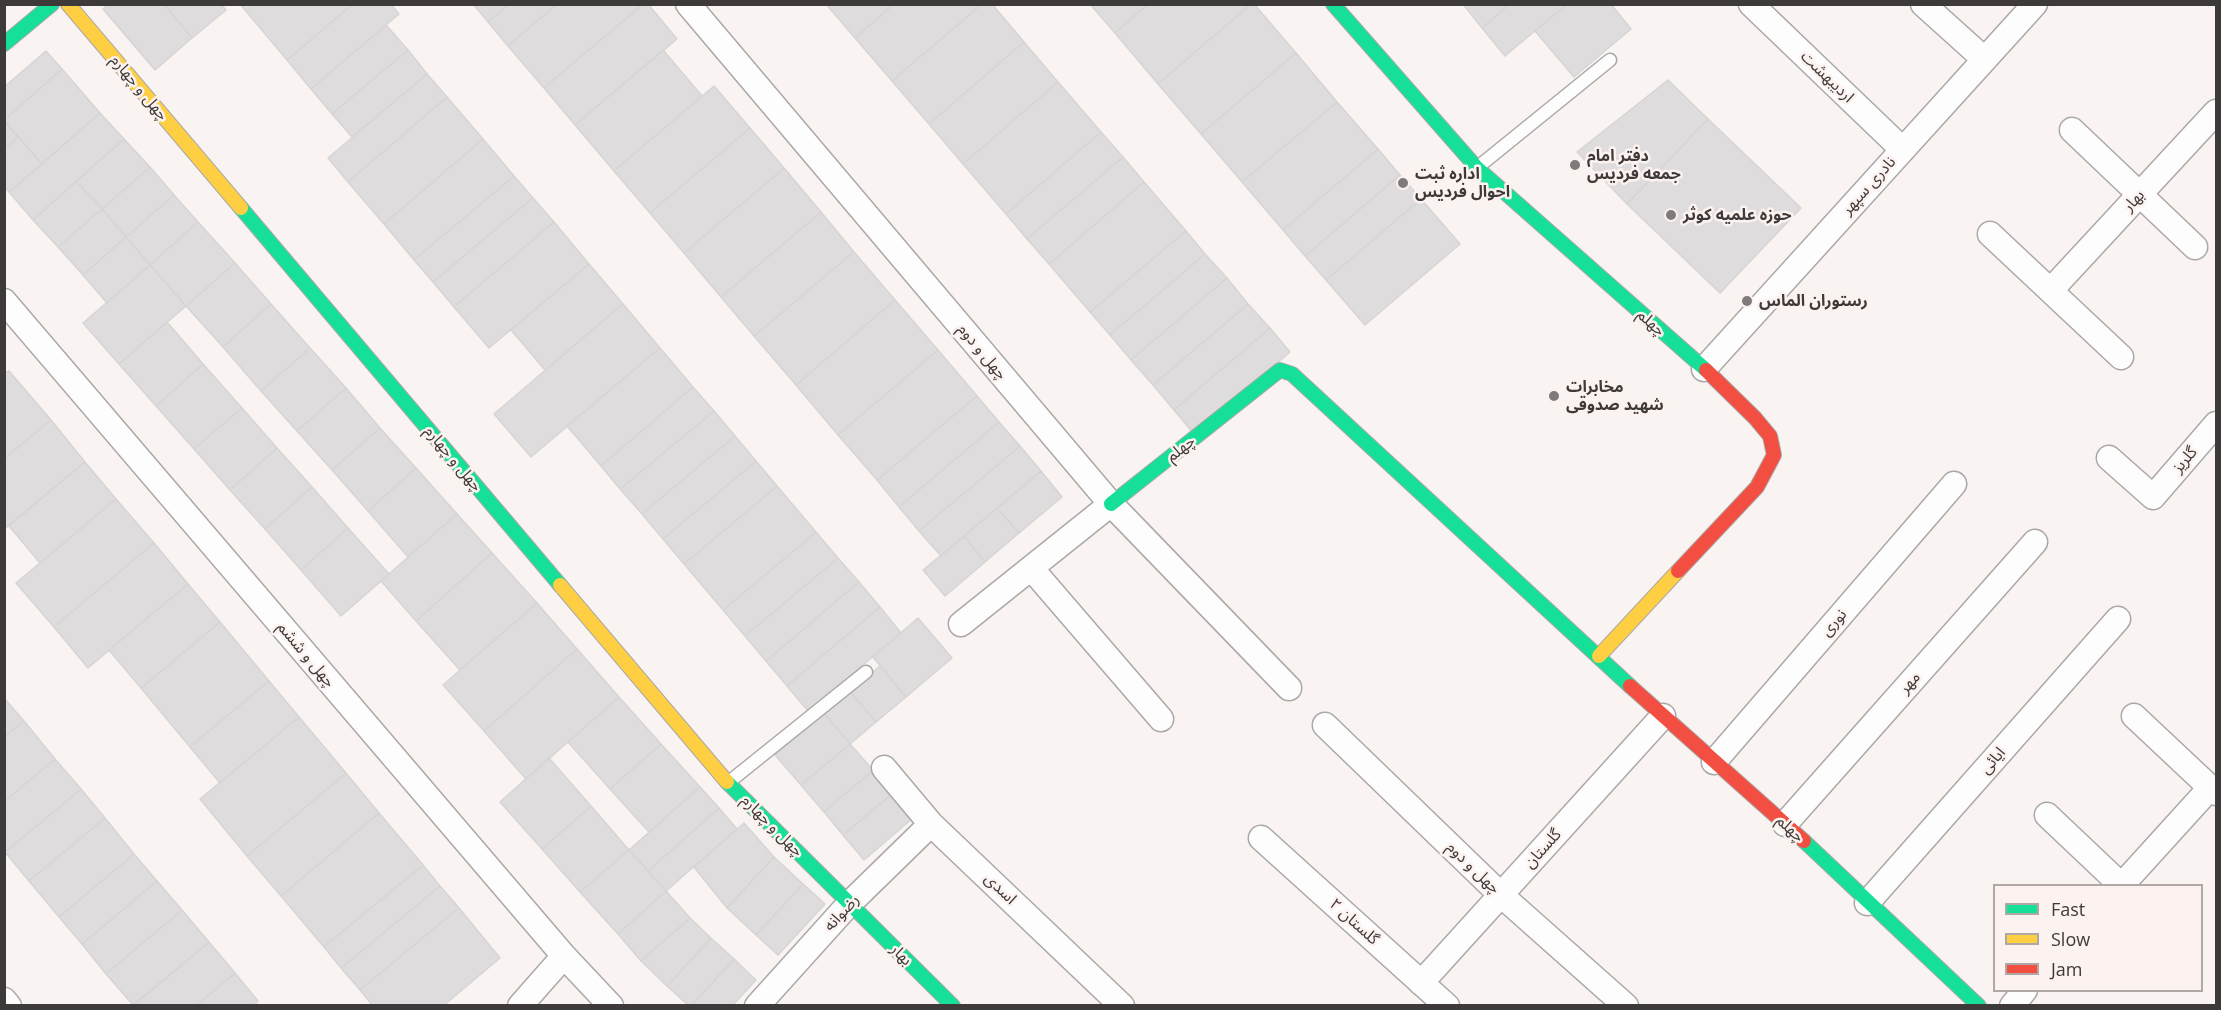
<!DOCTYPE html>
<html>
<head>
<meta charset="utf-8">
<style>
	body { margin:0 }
	#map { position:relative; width:2221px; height:1010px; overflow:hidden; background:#f9f3f2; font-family:"Open Sans",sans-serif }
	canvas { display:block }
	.frame { position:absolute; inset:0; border:6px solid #3e3a39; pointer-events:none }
	.legend { position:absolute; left:1993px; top:884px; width:210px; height:108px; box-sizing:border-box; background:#fcf2ef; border:2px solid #b0a8a6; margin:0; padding:8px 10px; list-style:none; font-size:18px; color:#3e3a39 }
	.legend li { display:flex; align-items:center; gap:12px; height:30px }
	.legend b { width:30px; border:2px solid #b0a8a6 }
</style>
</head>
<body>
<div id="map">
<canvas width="2221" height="1010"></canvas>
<div class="frame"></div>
<ul class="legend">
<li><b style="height:8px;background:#16e098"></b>Fast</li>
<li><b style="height:8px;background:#ffcf43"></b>Slow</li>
<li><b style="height:8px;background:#f24e42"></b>Jam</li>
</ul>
</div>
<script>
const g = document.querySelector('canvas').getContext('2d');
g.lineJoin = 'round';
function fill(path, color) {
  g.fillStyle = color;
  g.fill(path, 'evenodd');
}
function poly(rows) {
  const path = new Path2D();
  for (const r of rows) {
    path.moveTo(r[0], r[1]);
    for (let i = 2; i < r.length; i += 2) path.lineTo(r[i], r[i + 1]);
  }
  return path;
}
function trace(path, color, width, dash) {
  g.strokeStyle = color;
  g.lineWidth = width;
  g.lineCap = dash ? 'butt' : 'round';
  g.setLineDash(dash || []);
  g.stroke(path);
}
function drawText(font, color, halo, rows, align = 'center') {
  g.font = font + ' "Open Sans","Noto Sans Arabic",sans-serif';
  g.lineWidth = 5;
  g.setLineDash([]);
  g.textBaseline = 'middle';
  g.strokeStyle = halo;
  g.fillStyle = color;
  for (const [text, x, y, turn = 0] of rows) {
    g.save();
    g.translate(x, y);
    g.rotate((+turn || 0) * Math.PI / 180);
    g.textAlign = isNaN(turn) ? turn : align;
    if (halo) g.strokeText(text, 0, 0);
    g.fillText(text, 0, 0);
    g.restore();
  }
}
const building = poly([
	[108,4,164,4,192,38,155,70,103,9,108,4],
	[164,4,221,4,226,10,192,38,164,4],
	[240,4,353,4,287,60,240,4],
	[353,4,391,4,399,14,311,89,287,60,353,4],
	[473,4,509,4,488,22,473,4],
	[509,4,557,4,508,46,488,22,509,4],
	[557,4,643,4,544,88,508,46,557,4],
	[643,4,648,4,677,39,575,125,544,88,643,4],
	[826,4,894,4,855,38,826,4],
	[894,4,982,4,892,81,855,38,894,4],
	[982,4,992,4,1024,42,929,124,892,81,982,4],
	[1090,4,1148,4,1115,33,1090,4],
	[1148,4,1251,4,1158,84,1115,33,1148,4],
	[1251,4,1254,4,1296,53,1201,134,1158,84,1251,4],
	[1463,4,1510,4,1482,28,1463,4],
	[1510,4,1567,4,1505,56,1482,28,1510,4],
	[1567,4,1611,4,1631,29,1574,77,1535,31,1567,4],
	[386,25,408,50,332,114,311,89,386,25],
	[1024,42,1058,82,963,164,929,124,1024,42],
	[408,50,427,74,352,137,332,114,408,50],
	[663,50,702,96,614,171,575,125,663,50],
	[46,51,62,69,4,120,4,87,46,51],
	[1296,53,1337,102,1242,182,1201,134,1296,53],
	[62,69,100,113,42,164,4,120,62,69],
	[427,74,447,97,348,182,328,158,427,74],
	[1668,80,1708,119,1627,204,1577,152,1668,80],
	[1058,82,1101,132,1006,214,963,164,1058,82],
	[714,86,750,128,650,213,614,171,714,86],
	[447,97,483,139,384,224,348,182,447,97],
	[1337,102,1378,149,1283,230,1242,182,1337,102],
	[100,113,124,139,33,220,9,192,100,113],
	[1708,119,1801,208,1720,293,1627,204,1708,119],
	[4,122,18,137,4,149,4,122],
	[750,128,784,168,684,253,650,213,750,128],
	[1101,132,1123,157,1027,239,1006,214,1101,132],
	[18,137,42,164,9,192,4,186,4,149,18,137],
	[124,139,150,167,102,209,76,181,124,139],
	[483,139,514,176,414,260,384,224,483,139],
	[1378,149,1400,175,1305,256,1283,230,1378,149],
	[1123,157,1144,182,1049,264,1027,239,1123,157],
	[150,167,174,195,126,237,102,209,150,167],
	[784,168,821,212,721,297,684,253,784,168],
	[1400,175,1421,199,1326,280,1305,256,1400,175],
	[514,176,533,198,433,282,414,260,514,176],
	[76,181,102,209,58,247,33,220,76,181],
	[1144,182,1186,231,1090,312,1049,264,1144,182],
	[174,195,198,222,150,265,126,237,174,195],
	[533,198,554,222,454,307,433,282,533,198],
	[1421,199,1460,244,1365,325,1326,280,1421,199],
	[102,209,126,237,83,275,58,247,102,209],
	[821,212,854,252,754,336,721,297,821,212],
	[198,222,235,263,186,306,150,265,198,222],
	[554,222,589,264,489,348,454,307,554,222],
	[1186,231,1205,254,1110,335,1090,312,1186,231],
	[126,237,150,265,107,303,83,275,126,237],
	[854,252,895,300,796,385,754,336,854,252],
	[1205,254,1227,278,1131,360,1110,335,1205,254],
	[235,263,271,304,223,347,186,306,235,263],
	[589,264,623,304,545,370,511,330,589,264],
	[150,265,186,306,119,364,83,323,150,265],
	[1227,278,1248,304,1153,385,1131,360,1227,278],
	[895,300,938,350,838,435,796,385,895,300],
	[271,304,310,348,261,391,223,347,271,304],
	[623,304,660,348,531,457,494,414,623,304],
	[1248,304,1270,328,1174,410,1153,385,1248,304],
	[167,322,203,364,156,406,119,364,167,322],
	[1270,328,1290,352,1194,434,1174,410,1270,328],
	[310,348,346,388,297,431,261,391,310,348],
	[660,348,693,387,601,466,567,426,660,348],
	[938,350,977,396,877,480,838,435,938,350],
	[203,364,242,408,194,449,156,406,203,364],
	[9,371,51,420,4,459,4,374,9,371],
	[693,387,714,411,620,489,601,466,693,387],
	[346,388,380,428,332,470,297,431,346,388],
	[977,396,999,422,899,507,877,480,977,396],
	[242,408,277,448,230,490,194,449,242,408],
	[714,411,735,436,642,514,620,489,714,411],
	[51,420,85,462,4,529,4,459,51,420],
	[999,422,1020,446,919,531,899,507,999,422],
	[380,428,416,468,368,511,332,470,380,428],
	[735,436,756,461,663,539,642,514,735,436],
	[1020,446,1041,471,941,556,919,531,1020,446],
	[277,448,312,487,265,529,230,490,277,448],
	[756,461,777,486,684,564,663,539,756,461],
	[85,462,116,499,40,563,9,526,85,462],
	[416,468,457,514,408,557,368,511,416,468],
	[1041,471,1062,497,1019,533,997,508,1041,471],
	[777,486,816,532,723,610,684,564,777,486],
	[312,487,348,528,301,570,265,529,312,487],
	[116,499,154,543,54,627,16,583,116,499],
	[997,508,1019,533,985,562,964,536,997,508],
	[457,514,492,553,416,621,381,581,457,514],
	[348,528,389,574,341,616,301,570,348,528],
	[816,532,838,558,745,636,723,610,816,532],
	[964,536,985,562,945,596,923,570,964,536],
	[154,543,188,584,88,668,54,627,154,543],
	[492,553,537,603,460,670,416,621,492,553],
	[838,558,859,582,766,661,745,636,838,558],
	[859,582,880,607,787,686,766,661,859,582],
	[188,584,220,622,141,688,109,650,188,584],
	[537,603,577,649,484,731,443,685,537,603],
	[880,607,901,633,808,711,787,686,880,607],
	[918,618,952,658,906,697,873,657,918,618],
	[220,622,269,681,190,747,141,688,220,622],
	[577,649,619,697,526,779,484,731,577,649],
	[880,666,906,697,876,722,850,691,880,666],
	[269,681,299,717,220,783,190,747,269,681],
	[850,691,876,722,850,744,824,713,850,691],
	[619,697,661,744,610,789,568,742,619,697],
	[4,698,24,721,4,737,4,698],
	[824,713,850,744,801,785,775,755,824,713],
	[299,717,346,773,247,856,200,799,299,717],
	[24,721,55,759,4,802,4,737,24,721],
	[661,744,700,787,649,832,610,789,661,744],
	[850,744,873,770,824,812,801,785,850,744],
	[549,758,591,806,542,849,500,802,549,758],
	[55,759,81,789,5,852,4,802,55,759],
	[873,770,892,794,843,835,824,812,873,770],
	[346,773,379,813,281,896,247,856,346,773],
	[700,787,719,808,648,871,629,850,700,787],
	[81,789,105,818,29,881,5,852,81,789],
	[892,794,913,818,864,860,843,835,892,794],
	[591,806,629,850,580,892,542,849,591,806],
	[719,808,737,829,666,891,648,871,719,808],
	[379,813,423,865,324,947,281,896,379,813],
	[105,818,134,854,59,917,29,881,105,818],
	[744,823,774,857,727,908,694,867,744,823],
	[629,850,666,891,618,934,580,892,629,850],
	[134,854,157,881,82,944,59,917,134,854],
	[774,857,803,884,756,935,727,908,774,857],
	[423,865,440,886,341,968,324,947,423,865],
	[157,881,182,910,106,974,82,944,157,881],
	[803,884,825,904,778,955,756,935,803,884],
	[440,886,459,908,360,990,341,968,440,886],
	[666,891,690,918,641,961,618,934,666,891],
	[459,908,500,958,443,1006,373,1006,360,990,459,908],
	[182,910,209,942,133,1005,106,974,182,910],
	[690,918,711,938,667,986,641,961,690,918],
	[711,938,734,959,691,1006,689,1006,667,986,711,938],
	[209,942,235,973,196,1006,133,1006,209,942],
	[734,959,756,980,732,1006,691,1006,734,959],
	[235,973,258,1001,253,1006,196,1006,235,973]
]);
fill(building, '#dfdcdd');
trace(building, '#d7d4d5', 1.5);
const lane = poly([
	[1478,167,1610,60],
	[729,782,866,672]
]);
const street = poly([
	[688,4,1111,504,1289,688],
	[1751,4,1902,149],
	[1923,4,1984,59],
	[2072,130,2195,247],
	[1990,234,2121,357],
	[2051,290,2216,112],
	[4,301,564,956,611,1006],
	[1704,369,2035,4],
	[2109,458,2153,497,2216,424],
	[1031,568,1161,719],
	[961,624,1111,504],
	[2134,716,2216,793],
	[1325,725,1501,895,1626,1006],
	[1714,762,1954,484],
	[884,768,931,824,1122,1006],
	[2047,815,2122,886],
	[1785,824,2035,542],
	[1261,838,1447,1006],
	[2121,886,2210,788],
	[1867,903,2118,619],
	[1421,983,1663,716],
	[4,1000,9,1006],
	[520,1006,564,956],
	[757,1006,849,904,931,824],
	[2012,1006,2025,990]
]);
const fast = poly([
	[1333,4,1477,168,1706,370],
	[4,44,52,4],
	[241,208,560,585],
	[1111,504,1280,370,1292,374,1630,686],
	[727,782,953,1006],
	[1804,841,1979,1006]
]);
const slow = poly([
	[68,4,241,208],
	[560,585,727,782],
	[1599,656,1678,571]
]);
const jam = poly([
	[1678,571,1757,487,1774,455,1770,436,1755,418,1706,370],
	[1630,686,1804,841]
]);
trace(lane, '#aba8a7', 15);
trace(street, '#aba8a7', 27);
trace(fast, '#aba8a7', 16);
trace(slow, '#aba8a7', 16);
trace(jam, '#aba8a7', 16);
trace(lane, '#fefdfd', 12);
trace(street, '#fefdfd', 24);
trace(fast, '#16e098', 14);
trace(slow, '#ffcf43', 14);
trace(jam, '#f24e42', 14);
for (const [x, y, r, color] of [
	[1575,165,6,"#7f7b7a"],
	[1403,183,6,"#7f7b7a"],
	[1671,215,6,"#7f7b7a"],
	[1747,301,6,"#7f7b7a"],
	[1554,396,6,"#7f7b7a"]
]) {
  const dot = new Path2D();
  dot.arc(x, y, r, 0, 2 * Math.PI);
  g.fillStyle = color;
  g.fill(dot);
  trace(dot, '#fcf2ef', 2);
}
drawText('16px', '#3e3a39', '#fcf2ef', [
	["اردیبهشت",1827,77,44],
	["چهل و چهارم",139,88,50],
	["نادری سپهر",1869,186,-48],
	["بهار",2134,201,-47],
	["چهلم",1651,323,42],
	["چهل و دوم",982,352,50],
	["چهلم",1181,449,-38],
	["چهل و چهارم",453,459,50],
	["گلریز",2185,460,-49],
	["نوری",1834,623,-49],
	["چهل و ششم",306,655,50],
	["مهر",1910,683,-49],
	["ایائی",1993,761,-49],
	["چهل و چهارم",772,826,45],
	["چهلم",1790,829,43],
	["گلستان",1543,849,-48],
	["چهل و دوم",1473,868,44],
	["اسدی",1000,889,44],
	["رضوانه",842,913,-47],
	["گلستان ۲",1354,922,42],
	["بهار",901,955,45]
]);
drawText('bold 16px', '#3e3a39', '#fcf2ef', [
	["دفتر امام",1587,156],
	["جمعه فردیس",1587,174],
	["اداره ثبت",1415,174],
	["احوال فردیس",1415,192],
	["حوزه علمیه کوثر",1683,215],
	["رستوران الماس",1759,301],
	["مخابرات",1566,387],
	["شهید صدوقی",1566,405]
], 'left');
</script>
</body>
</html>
